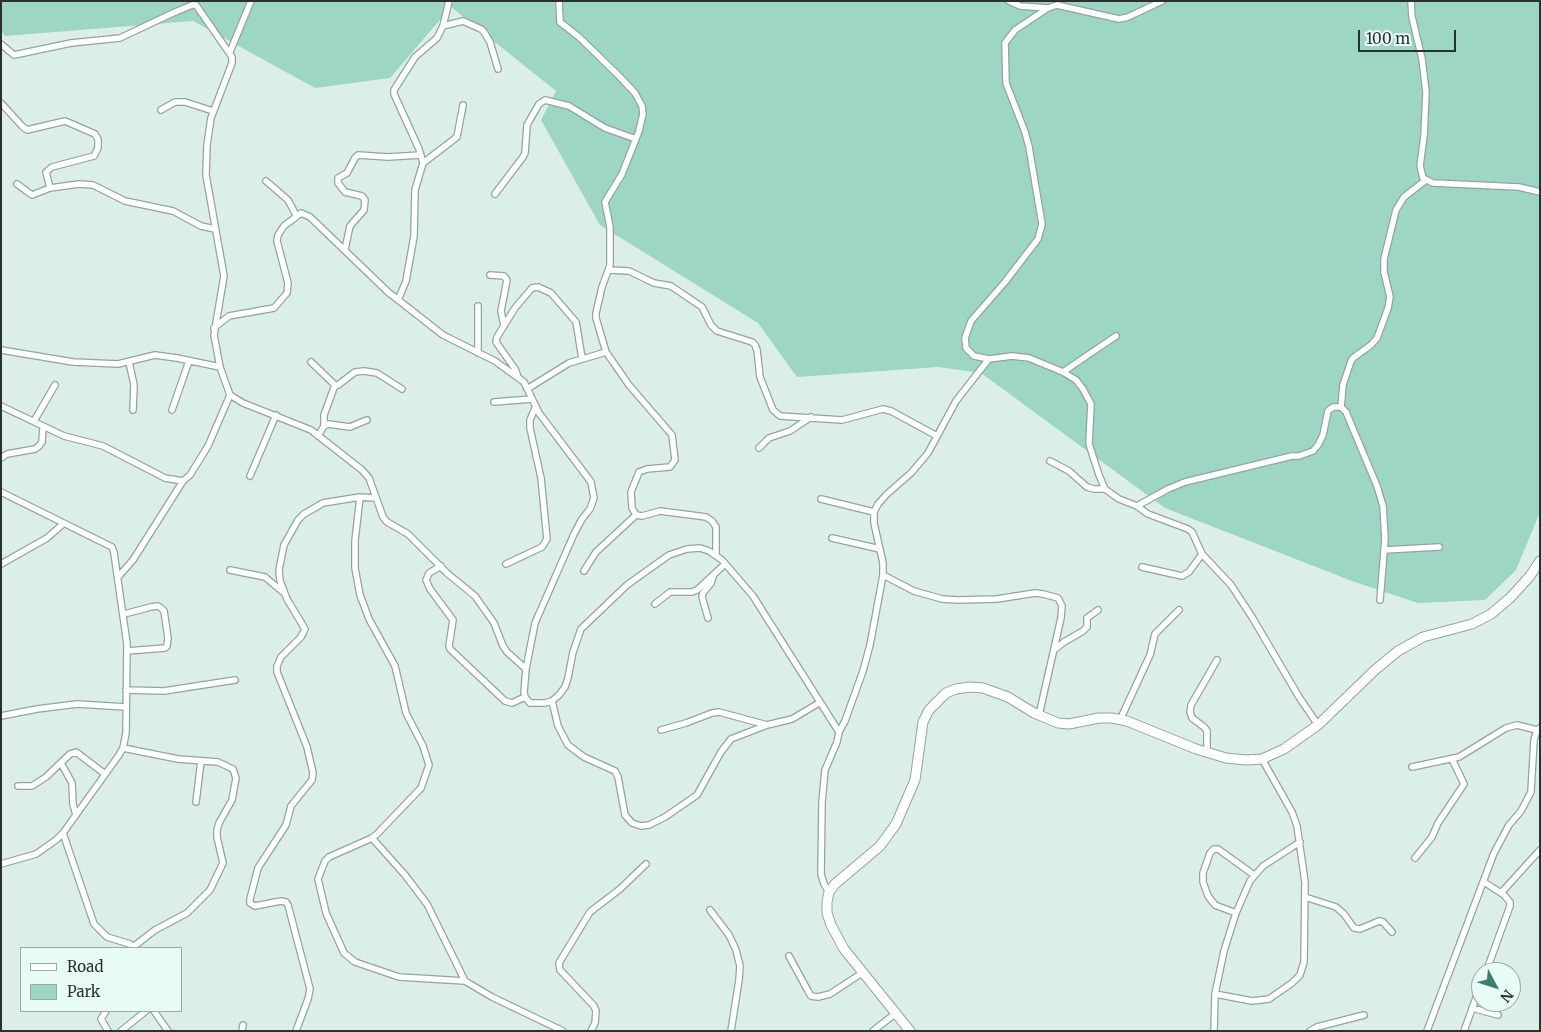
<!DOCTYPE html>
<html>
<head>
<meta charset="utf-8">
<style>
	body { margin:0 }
	#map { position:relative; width:1541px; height:1032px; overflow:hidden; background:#dbeee8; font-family:Merriweather,serif }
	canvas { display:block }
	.frame { position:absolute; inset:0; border:2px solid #2a312f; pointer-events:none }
	.legend { position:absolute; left:20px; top:947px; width:162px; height:65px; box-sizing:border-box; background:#e8fbf5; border:1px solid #9caaa6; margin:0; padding:6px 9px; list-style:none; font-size:15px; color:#2a312f }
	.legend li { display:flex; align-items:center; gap:10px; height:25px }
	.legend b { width:25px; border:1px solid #9caaa6 }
	.north { position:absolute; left:1471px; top:962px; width:50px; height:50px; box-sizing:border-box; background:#e8fbf5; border:1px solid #9caaa6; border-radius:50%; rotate:130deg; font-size:14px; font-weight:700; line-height:20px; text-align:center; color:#2a312f }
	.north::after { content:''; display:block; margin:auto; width:18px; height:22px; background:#3c7d6c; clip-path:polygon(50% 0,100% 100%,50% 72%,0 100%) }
	.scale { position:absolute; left:1358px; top:30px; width:98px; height:22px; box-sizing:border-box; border:2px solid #2a312f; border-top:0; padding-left:6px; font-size:15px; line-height:18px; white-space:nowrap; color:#2a312f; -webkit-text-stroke:4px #e8fbf5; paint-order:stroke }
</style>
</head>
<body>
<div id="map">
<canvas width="1541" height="1032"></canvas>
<div class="frame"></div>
<ul class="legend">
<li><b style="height:6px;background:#fff"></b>Road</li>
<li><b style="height:14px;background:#9ed6c6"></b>Park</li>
</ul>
<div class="north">N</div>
<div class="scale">100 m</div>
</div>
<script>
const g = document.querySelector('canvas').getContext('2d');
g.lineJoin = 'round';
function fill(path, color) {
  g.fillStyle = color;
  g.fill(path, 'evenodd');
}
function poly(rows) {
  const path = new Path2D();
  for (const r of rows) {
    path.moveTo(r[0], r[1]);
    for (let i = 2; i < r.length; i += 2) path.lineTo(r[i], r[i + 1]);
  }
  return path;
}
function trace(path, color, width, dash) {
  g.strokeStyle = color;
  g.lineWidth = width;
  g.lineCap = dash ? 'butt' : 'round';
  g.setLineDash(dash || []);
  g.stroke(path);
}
fill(poly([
	[1,1,1540,1,1540,512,1516,570,1485,600,1418,603,1352,581,1165,508,981,373,938,367,797,377,758,323,600,225,541,120,556,91,451,7,390,78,315,88,193,21,5,36,1,30]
]), '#9ed6c6');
const minor = poly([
	[559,1,560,22,579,37,619,76,635,93,642,106,643,114,639,131,622,174,605,202,610,227,610,265,602,287,596,313,596,318,606,352,629,385,672,435,675,460,670,467,647,469,639,472,631,492,632,508,636,515,642,516,660,511,706,517,712,521,716,527,716,554],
	[1009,1,1020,6,1048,8],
	[1411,1,1412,17,1422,59,1426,92,1424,136,1420,166,1423,178,1433,183,1519,187,1540,192],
	[443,26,463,21,481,29,484,32,490,42,498,69],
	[1,44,14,55,71,43,120,38,173,13,192,5,196,5,232,57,232,63,211,118,207,145,206,175,224,276,214,335,220,367,230,395,243,403,311,430,362,470,369,478,383,517,387,522,408,534,447,573,475,596,494,623,503,646,507,652,526,669],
	[230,52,251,1],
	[1,103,22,126,27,130,65,121,95,134,98,139,98,148,94,156,52,167,46,172,50,188],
	[161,110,175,102,185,102,213,111],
	[423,163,457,137,463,105],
	[266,181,288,200,296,215],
	[17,184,32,195,50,188,79,184,93,185,125,201,173,211,201,226,215,229],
	[495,194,523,157,525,153,527,125,539,104,545,100,569,106,605,128,636,139],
	[345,249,350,226,364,210,365,200,362,196,345,192,338,183,338,178,347,173,355,158,358,155,388,157,421,155],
	[609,270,629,271,654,283,671,286,702,307,711,325,717,331,752,342,755,345,757,350,760,377,773,410,780,416,842,420,883,409,891,411,937,436],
	[490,275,504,276,507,280,501,311,504,326],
	[398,300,406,281,414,236,415,190,423,163,419,149,394,94,394,90,415,57,437,38,443,26,449,1],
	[478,306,478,353],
	[214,328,229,316,274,308,287,293,288,283,277,241,278,235,284,226,301,213,310,217,388,292,443,335,495,361,524,382,539,413,591,482,594,498,590,509,582,519,574,534,535,623,526,669,524,692,525,697,530,703,545,703,552,701,559,695,565,687,568,678,573,652,581,629,627,585,669,555,687,549,700,548,709,551,722,560,753,596,839,732,837,742,825,770,822,802,821,874,824,884,829,892],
	[1,350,73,362,118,364,155,355,177,358,220,367],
	[989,359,974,356,966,348,965,338,971,321,1005,282,1038,239,1042,224,1029,147,1025,132,1006,83,1005,43,1015,30,1048,8,1057,5,1119,19,1128,17,1162,1],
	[129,362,134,385,133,410],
	[311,362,335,385,338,385,355,372,364,371,377,373,402,389],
	[1063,372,1116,336],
	[518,377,515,369,496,342,497,337,515,308,532,288,538,287,551,293,576,322,582,358],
	[527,389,569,363,606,352],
	[494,402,532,399],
	[1,406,64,436,103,446,165,478,183,481,190,475,208,446,230,395],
	[1341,407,1343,385,1351,361,1353,358,1371,345,1377,338,1388,308,1390,297,1384,272,1384,259,1396,210,1404,197,1426,180],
	[172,410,189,361],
	[34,421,55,385],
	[324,426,324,415,335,385],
	[318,436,324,426,328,424,350,427,367,420],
	[759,448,769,438,790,431,811,417],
	[1,458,7,454,35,449,39,446,42,442,43,427],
	[1050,461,1069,471,1087,487,1094,489,1105,489],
	[250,476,276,415],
	[1,492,112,547,114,553,127,644,126,733,123,748,119,755,63,833,56,840,36,854,1,864],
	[360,497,355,541,355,568,360,595,369,619,395,666,406,713,423,746,429,765,421,788,377,834,372,838,329,857,325,861,318,879,326,913,344,953,355,962,399,977,465,981,492,997,563,1031],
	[821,499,874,512],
	[1137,506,1168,489,1185,482,1292,456,1299,456,1313,451,1318,445,1323,435,1328,411,1333,407,1341,407,1346,412,1356,436,1377,486,1383,506,1385,539,1380,600],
	[832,538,880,549],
	[1384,550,1439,547],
	[1,564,47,538,63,524],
	[506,564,542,547,547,539,541,478,530,428,530,420,535,408],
	[441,566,429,573,426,580,430,589,453,620,449,646,450,649,505,701,512,703,525,697],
	[1142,567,1182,576,1189,572,1202,554],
	[230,570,265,577,284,593],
	[584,571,596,552,636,515],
	[883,575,914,591,942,599,958,600,997,599,1035,593,1043,594,1058,598,1062,606,1061,618,1039,715],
	[118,577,133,560,183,481],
	[655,604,670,592,692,592,697,590,725,564],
	[124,614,151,607,158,606,161,608,164,611,168,638,167,646,165,648,127,651],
	[708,618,702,597,703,593,711,583,713,577],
	[1054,650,1064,642,1083,631,1087,627,1087,618,1098,610],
	[126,690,164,691,235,680],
	[552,701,558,726,568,745,584,757,615,771,618,777,625,815,632,823,641,826,649,825,665,817,697,795,721,752,731,739,767,725],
	[1,716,37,709,77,704,126,707],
	[1120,720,1150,655,1155,634,1179,610],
	[661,730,686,723,712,713,719,712,767,725,792,719,819,703],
	[839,732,845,721,863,671,870,645,883,575,883,563,874,523,874,512,878,504,887,494,911,473,928,453,956,401,981,369,989,359,1012,356,1029,358,1063,372,1076,380,1083,389,1091,404,1089,444,1099,475,1105,489,1119,499,1137,506,1148,514,1188,529,1192,532,1202,554,1231,585,1252,617,1299,697,1318,725],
	[123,748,178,759,218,762,233,769,236,778,232,800,219,823,217,830,217,837,223,863,210,890,187,913,155,930,133,947],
	[1207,752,1207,731,1204,727,1192,718,1190,712,1191,705,1217,660],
	[61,763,72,783,73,804,76,815],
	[1412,767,1459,757,1506,728,1517,725,1537,730],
	[18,786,32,786,46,777,70,754,76,752,105,774],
	[196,802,201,761],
	[63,833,94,924,107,937,130,944,134,948],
	[372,838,405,875,427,904,465,981],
	[1415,858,1432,837,1438,823,1464,784,1452,759],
	[1484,882,1504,895,1510,902,1510,906,1486,972],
	[1501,893,1540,850],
	[1305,897,1336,907,1344,914,1354,928,1360,929,1379,921,1383,922,1392,932],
	[710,910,729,935,736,950,740,966,739,980,731,1031],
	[1236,913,1215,905,1208,896,1203,882,1203,873,1210,853,1214,849,1218,849,1254,875],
	[789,956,808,991,811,996,818,997,830,994,862,973],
	[1215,994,1252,1001,1269,999,1292,983,1300,975,1304,962,1305,882,1297,826,1292,812,1262,759],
	[1472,1008,1498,1015],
	[106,1011,101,1019,108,1031],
	[154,1011,168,1031],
	[121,1031,146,1011],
	[242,1031,243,1025],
	[296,1031,308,999,310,989,288,905,286,902,281,901,255,906,250,903,250,899,258,868,286,825,291,806,312,780,313,773,307,747,277,672,277,666,281,657,301,637,305,629,287,599,280,581,279,570,284,545,298,520,304,514,323,503,360,497,375,498],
	[591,1031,595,1023,596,1011,594,1006,560,970,559,963,590,912,620,889,646,864],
	[873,1031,896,1013],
	[1214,1031,1215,994,1224,951,1236,913,1250,881,1263,866,1300,842],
	[1310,1031,1317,1027,1364,1015],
	[1427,1031,1494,853,1509,825,1521,811,1531,792,1534,740,1537,730,1540,728],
	[1464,1031,1481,984]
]);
const secondary = poly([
	[910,1031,844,949,831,925,827,913,827,902,829,892,835,884,880,846,896,824,915,780,923,722,929,710,946,693,956,689,970,687,983,688,1008,697,1034,713,1058,723,1069,724,1099,718,1112,718,1127,721,1196,749,1226,758,1246,760,1262,759,1284,749,1318,725,1375,670,1398,651,1423,637,1472,624,1491,614,1510,598,1530,576,1540,561]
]);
trace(minor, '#92a49e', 8);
trace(secondary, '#92a49e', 11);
trace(minor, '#fff', 5.5);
trace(secondary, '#fff', 9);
</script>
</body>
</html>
